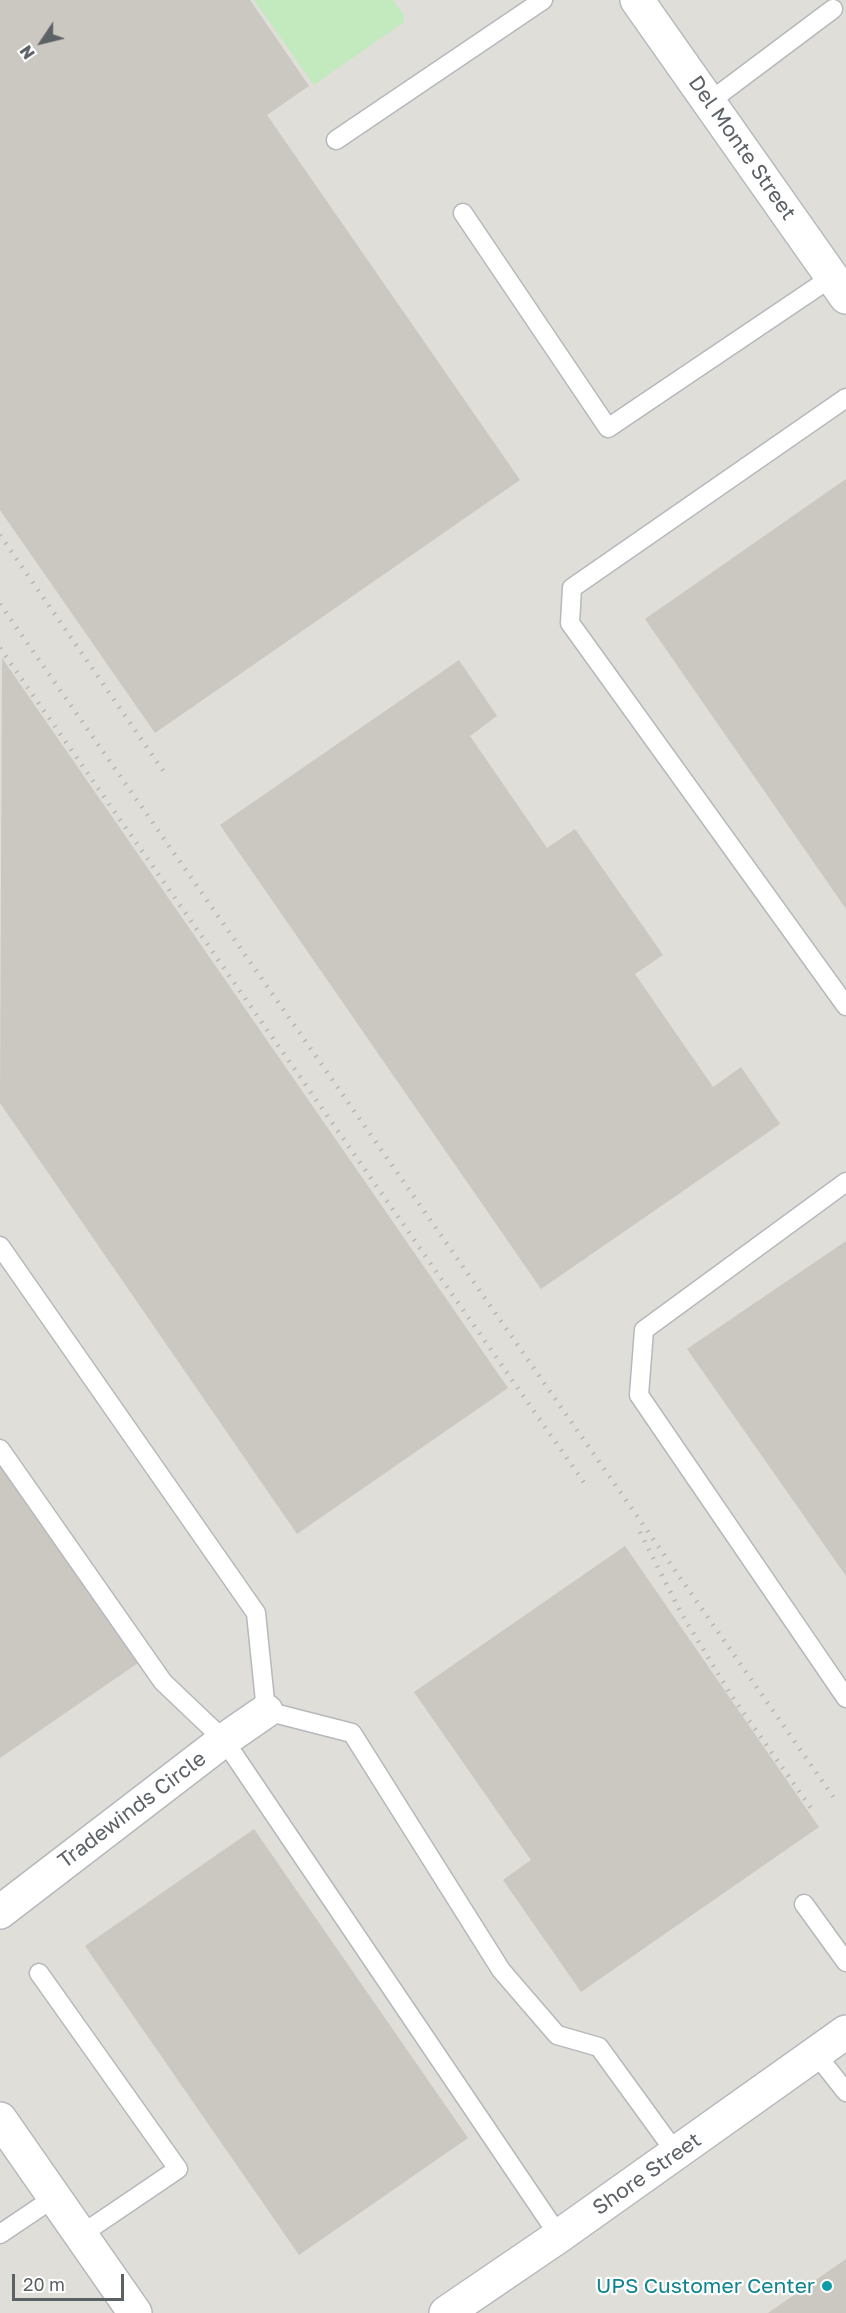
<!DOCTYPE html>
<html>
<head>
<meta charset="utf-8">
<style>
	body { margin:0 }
	#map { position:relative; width:846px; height:2313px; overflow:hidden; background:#f0ece4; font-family:"Golos Text",sans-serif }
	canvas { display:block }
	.north { position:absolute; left:12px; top:12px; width:60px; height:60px; -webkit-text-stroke:4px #fff; paint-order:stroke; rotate:235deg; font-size:16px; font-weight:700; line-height:24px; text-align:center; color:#5c6166 }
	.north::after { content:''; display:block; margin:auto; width:21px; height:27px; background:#5c6166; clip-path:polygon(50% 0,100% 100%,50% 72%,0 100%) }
	.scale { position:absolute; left:12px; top:2274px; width:112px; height:27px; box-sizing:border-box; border:3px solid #5c6166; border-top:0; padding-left:8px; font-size:18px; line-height:21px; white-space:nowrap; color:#5c6166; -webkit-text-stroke:4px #fff; paint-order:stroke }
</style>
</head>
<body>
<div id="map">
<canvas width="846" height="2313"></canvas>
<div class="north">N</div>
<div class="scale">20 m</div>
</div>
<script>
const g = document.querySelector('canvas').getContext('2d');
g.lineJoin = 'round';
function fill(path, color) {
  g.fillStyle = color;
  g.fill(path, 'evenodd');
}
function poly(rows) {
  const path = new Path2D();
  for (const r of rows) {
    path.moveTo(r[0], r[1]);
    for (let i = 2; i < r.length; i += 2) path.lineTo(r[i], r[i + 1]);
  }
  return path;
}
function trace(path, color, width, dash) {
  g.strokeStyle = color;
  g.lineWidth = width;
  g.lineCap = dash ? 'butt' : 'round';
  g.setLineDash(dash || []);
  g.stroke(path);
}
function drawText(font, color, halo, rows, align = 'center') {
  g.font = font + ' "Golos Text",sans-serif';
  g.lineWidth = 4.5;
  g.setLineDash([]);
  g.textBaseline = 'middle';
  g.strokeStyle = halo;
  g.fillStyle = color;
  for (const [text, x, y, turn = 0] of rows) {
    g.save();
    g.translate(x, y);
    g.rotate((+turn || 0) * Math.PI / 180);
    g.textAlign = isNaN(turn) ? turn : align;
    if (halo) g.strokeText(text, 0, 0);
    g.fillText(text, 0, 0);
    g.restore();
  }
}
fill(poly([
	[0,0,846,0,846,2313,0,2313]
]), '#e0ded8');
fill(poly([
	[254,0,393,0,404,15,404,22,314,85]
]), '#c2eabe');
fill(poly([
	[0,0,250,0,309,86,267,115,520,480,155,733,0,510],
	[846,479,846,909,645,619],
	[2,658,508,1388,297,1534,0,1103],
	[459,660,497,716,470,736,547,848,575,829,663,955,635,974,713,1087,741,1067,780,1124,541,1289,220,825],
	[846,1241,846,1576,687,1349],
	[2,1466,138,1663,0,1758,0,1467],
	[625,1546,819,1827,581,1992,503,1880,531,1860,414,1692],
	[254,1829,468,2138,299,2255,85,1946],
	[846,2259,846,2313,768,2313]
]), '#cbc7c1');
const lane = poly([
	[709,102,833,9],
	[336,140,543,0],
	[463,213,608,428,832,277],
	[846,398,572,588,570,623,846,1006],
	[846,1182,644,1330,639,1395,846,1698],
	[0,1246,256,1613,266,1711,352,1733,501,1970,557,2035,599,2047,676,2153],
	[0,1449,163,1682,224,1740,559,2236],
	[804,1904,846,1962],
	[39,1973,178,2169,82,2234],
	[816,2054,846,2092],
	[0,2234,55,2197]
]);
const street = poly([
	[0,1912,224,1740,266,1711],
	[0,2119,135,2313],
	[446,2313,559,2236,846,2032]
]);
const secondary = poly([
	[637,0,846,297]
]);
trace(lane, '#b5b8bc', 21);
trace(street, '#b5b8bc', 36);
trace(secondary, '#b5babf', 36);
trace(lane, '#fff', 18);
trace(street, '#fff', 33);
trace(secondary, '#fff', 33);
trace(poly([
	[0,535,164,772],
	[0,604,834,1798],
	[0,648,587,1487],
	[640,1532,681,1613,731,1695,813,1811]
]), '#b5b6b7', 4.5, [1.5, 8]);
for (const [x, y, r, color] of [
	[827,2286,6,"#0f9aa8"]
]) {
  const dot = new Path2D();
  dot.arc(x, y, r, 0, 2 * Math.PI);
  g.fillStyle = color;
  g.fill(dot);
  trace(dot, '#fff', 2);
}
drawText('21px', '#5c6166', '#fff', [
	["Del Monte Street",742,148,55],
	["Tradewinds Circle",132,1810,-37],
	["Shore Street",647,2174,-35]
]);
drawText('21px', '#0d838f', '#fff', [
	["UPS Customer Center",815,2286]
], 'right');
</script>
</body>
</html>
